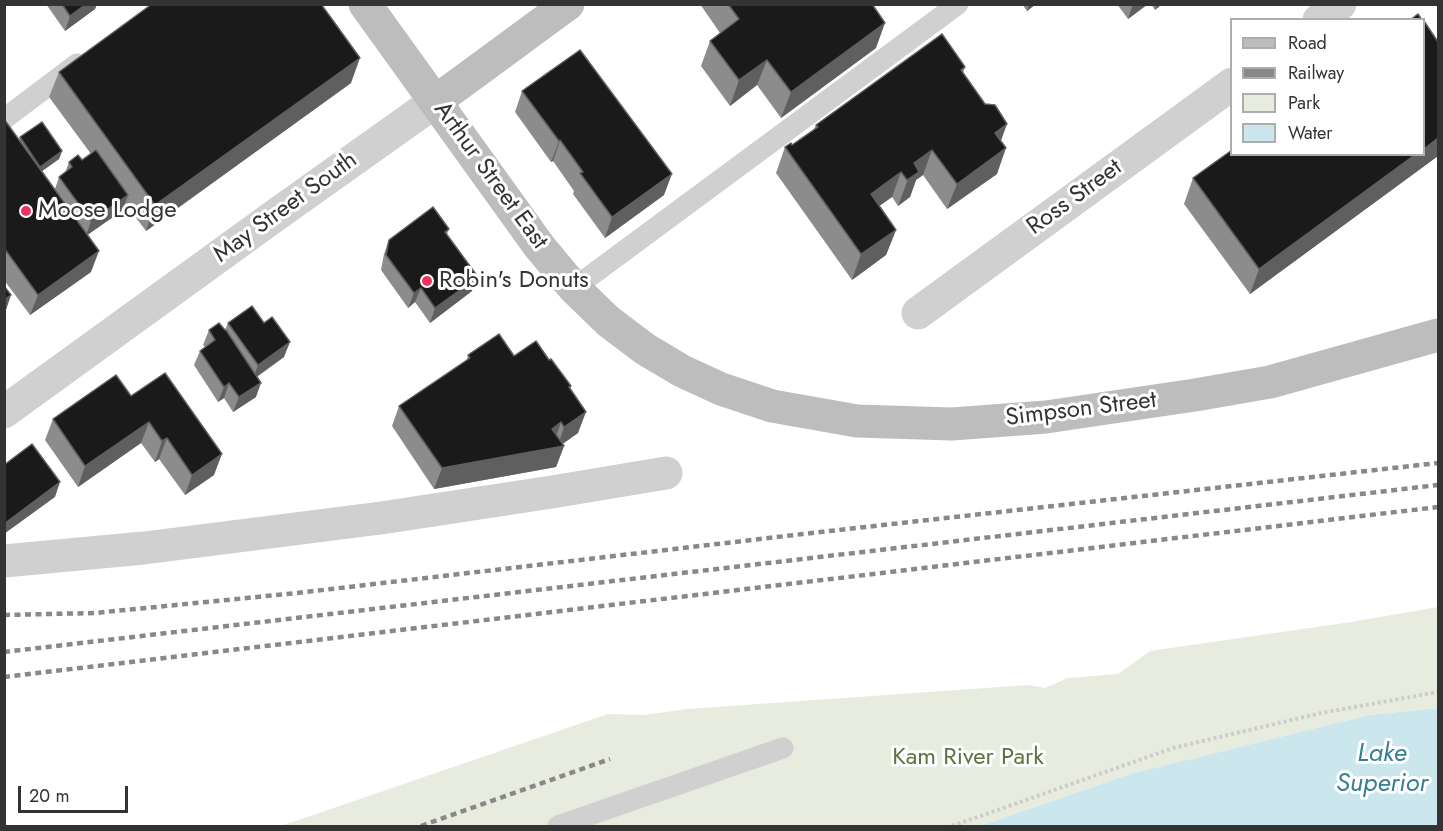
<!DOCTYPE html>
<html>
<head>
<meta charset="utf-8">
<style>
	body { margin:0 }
	#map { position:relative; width:1443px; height:831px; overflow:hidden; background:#fff; font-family:Jost,sans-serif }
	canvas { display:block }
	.frame { position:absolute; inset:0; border:6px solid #333; pointer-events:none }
	.legend { position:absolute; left:1230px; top:18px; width:195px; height:138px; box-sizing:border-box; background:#fff; border:2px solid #adadad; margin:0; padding:8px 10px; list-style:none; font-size:18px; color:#333 }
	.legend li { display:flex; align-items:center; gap:12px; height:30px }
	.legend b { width:30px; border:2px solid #adadad }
	.scale { position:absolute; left:18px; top:786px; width:110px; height:27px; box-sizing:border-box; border:3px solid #333; border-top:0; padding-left:8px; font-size:18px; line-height:21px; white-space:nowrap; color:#333; -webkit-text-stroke:4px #fff; paint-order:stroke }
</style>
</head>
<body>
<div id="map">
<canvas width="1443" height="831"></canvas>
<div class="frame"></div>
<ul class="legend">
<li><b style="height:8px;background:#bdbdbd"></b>Road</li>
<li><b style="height:8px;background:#888"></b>Railway</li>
<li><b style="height:16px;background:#e8ecde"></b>Park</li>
<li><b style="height:16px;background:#cbe6ed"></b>Water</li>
</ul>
<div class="scale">20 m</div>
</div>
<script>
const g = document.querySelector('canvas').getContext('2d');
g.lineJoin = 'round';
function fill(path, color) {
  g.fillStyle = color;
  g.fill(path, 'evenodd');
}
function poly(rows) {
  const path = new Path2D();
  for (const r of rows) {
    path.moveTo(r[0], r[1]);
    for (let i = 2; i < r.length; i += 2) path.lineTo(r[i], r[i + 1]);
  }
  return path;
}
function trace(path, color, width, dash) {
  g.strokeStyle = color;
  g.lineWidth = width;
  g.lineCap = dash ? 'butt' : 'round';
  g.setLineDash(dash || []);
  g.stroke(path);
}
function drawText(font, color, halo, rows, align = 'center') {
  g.font = font + ' Jost,sans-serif';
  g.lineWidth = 6;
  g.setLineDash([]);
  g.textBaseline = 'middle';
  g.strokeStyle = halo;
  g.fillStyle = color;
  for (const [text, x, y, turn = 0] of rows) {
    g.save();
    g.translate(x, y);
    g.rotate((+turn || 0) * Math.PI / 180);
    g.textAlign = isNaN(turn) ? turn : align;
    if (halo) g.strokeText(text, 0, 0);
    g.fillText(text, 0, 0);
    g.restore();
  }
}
fill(poly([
	[1438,607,1438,708,1369,715,1130,774,980,826,281,826,608,714,644,715,687,709,1028,685,1045,688,1068,678,1118,674,1150,651,1351,622]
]), '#e8ecde');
fill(poly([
	[1438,708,1438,826,980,826,1130,774,1369,715]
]), '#cbe6ed');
trace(poly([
	[952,826,1173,748,1321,713,1438,692]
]), '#cdcdcd', 4, [3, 3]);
trace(poly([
	[4,119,77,64],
	[574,288,958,4],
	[558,826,783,748]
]), '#d0d0d0', 21);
trace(poly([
	[1319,20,1340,4],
	[918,313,1232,84],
	[4,412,273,217,436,101],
	[4,561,144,548,381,518,552,492,666,473]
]), '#d0d0d0', 33);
trace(poly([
	[365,4,539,246,574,288,608,321,645,349,682,371,721,389,772,406,857,421,952,424,1046,417,1195,395,1270,382,1438,335],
	[436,101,568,4]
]), '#bdbdbd', 33);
trace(poly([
	[4,615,95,613,297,593,803,534,1438,463],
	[4,652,1438,485],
	[4,677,1438,507],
	[421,826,610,759]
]), '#888', 4.5, [6, 4.5]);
fill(poly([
	[46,4,97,4,95,9,65,31],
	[700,4,872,4,876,48,781,118,757,85,730,106,701,66,710,41,720,33],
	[1022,4,1036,4,1027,11],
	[1117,4,1148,4,1128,19],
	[1151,4,1162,4,1155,10],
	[1438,42,1438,156,1250,294,1184,204,1193,178],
	[965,67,963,73,1001,141,997,174,947,209,923,175,916,180,910,197,898,206,892,197,879,206,896,230,886,255,852,280,776,173,785,147,792,145,814,129,816,125],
	[59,72,351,83,146,231,125,203,123,210,87,235,91,272,30,315,4,280,4,119,19,140,20,137,62,151,59,159,42,171,55,189,59,177,65,173,69,162,82,160,91,154,49,97],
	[522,91,664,195,605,238,573,194,574,191,553,161,551,162,515,112],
	[449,229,447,234,472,291,430,323,415,302,408,308,381,270,384,254,389,240],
	[228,323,284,357,257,377,256,397,233,412,224,398,218,402,194,365,200,351,205,347,203,345,209,330,225,330],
	[468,355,514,356,549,360,571,386,570,389,578,433,562,444,564,446,556,467,434,489,392,426,399,406,467,360],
	[131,396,214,475,185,495,159,459,155,462,141,443,78,487,45,440,53,419]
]), '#8c8c8c');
fill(poly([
	[86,4,97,4,95,9,65,31,70,16],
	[1029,4,1036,4,1027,11],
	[1133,4,1148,4,1128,19],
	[1157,4,1162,4,1155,10],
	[885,23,876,48,781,118,791,92],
	[360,58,351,83,146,231,155,205],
	[767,60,757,85,730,106,739,80],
	[1007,124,998,149,995,133],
	[1438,138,1438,156,1250,294,1259,269,1416,154,1424,154,1424,149],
	[560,140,553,161,551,162,559,141],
	[1006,148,997,174,947,209,957,184],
	[932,150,923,175,916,180,910,197,898,206,914,163],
	[62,151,59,159,38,174,40,167],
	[901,172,892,197,861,219,871,194],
	[672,174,664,195,605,238,612,217],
	[128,195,123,210,86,236,91,221],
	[896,230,886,255,852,280,861,254],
	[99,251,91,272,30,315,38,295],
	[478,277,472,291,430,323,435,308],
	[421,288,415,302,408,308,414,293],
	[11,295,6,310,4,311,4,300],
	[290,342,284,357,253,379,258,365],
	[229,383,224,398,218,402,224,387],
	[261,383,256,397,233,412,239,397],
	[586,412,578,433,557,448,564,446,556,467,434,489,442,468,552,429,561,422,554,443,557,448,564,427],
	[149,422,141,443,78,487,85,466],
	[167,438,159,459,155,462,162,441],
	[222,454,214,475,185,495,192,475],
	[60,482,55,497,4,534,4,524]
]), '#5f5f5f');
const building = poly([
	[62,4,86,4,70,16,62,4],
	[152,4,321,4,360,58,155,205,59,72,152,4],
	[728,4,872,4,885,23,791,92,767,60,739,80,710,41,739,19,728,4],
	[1418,14,1422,20,1410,20,1418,14],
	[1424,21,1438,42,1438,138,1424,149,1424,21],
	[942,34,965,67,961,70,985,104,995,105,1007,124,995,133,1006,148,957,184,932,150,914,163,919,172,907,180,901,172,871,194,896,230,861,254,785,147,791,143,792,145,818,127,816,125,942,34],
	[580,50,672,174,612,217,580,173,583,172,560,140,559,141,522,91,580,50],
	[4,119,99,251,38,295,4,248,4,119],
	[42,122,62,151,40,167,20,137,42,122],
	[96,150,128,195,91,221,59,177,72,167,69,162,78,155,82,160,96,150],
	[1232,150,1232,154,1416,154,1259,269,1193,178,1232,150],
	[433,207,449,229,445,232,478,277,435,308,421,288,414,293,386,255,389,240,433,207],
	[4,286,11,295,4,300,4,286],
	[252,306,264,323,272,317,290,342,258,365,228,323,252,306],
	[219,323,225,330,226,330,261,383,239,397,229,383,224,387,200,351,215,340,209,330,219,323],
	[499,334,514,356,536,341,549,360,551,359,571,386,569,387,586,412,564,427,561,422,552,429,564,446,442,468,399,406,470,358,468,355,499,334],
	[165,373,222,454,192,475,167,438,162,441,149,422,85,466,53,419,116,375,131,396,165,373],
	[32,444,60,482,4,524,4,465,32,444]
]);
fill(building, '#1a1a1a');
trace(building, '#5f5f5f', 1.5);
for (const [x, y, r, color] of [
	[26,211,6,"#ed325f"],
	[427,281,6,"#ed325f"]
]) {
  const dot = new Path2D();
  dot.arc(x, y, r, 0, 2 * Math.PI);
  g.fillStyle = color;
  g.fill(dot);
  trace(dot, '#fff', 2);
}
drawText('24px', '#333', '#fff', [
	["Arthur Street East",490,176,54],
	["Ross Street",1075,198,-36],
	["May Street South",286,208,-36],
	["Simpson Street",1081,410,-7]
]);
drawText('24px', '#333', '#fff', [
	["Moose Lodge",38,211],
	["Robin's Donuts",439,281]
], 'left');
drawText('24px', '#5e723d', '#fff', [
	["Kam River Park",968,758]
]);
drawText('italic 26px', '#397f93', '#fff', [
	["Lake",1382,755],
	["Superior",1382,785]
]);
</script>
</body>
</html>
